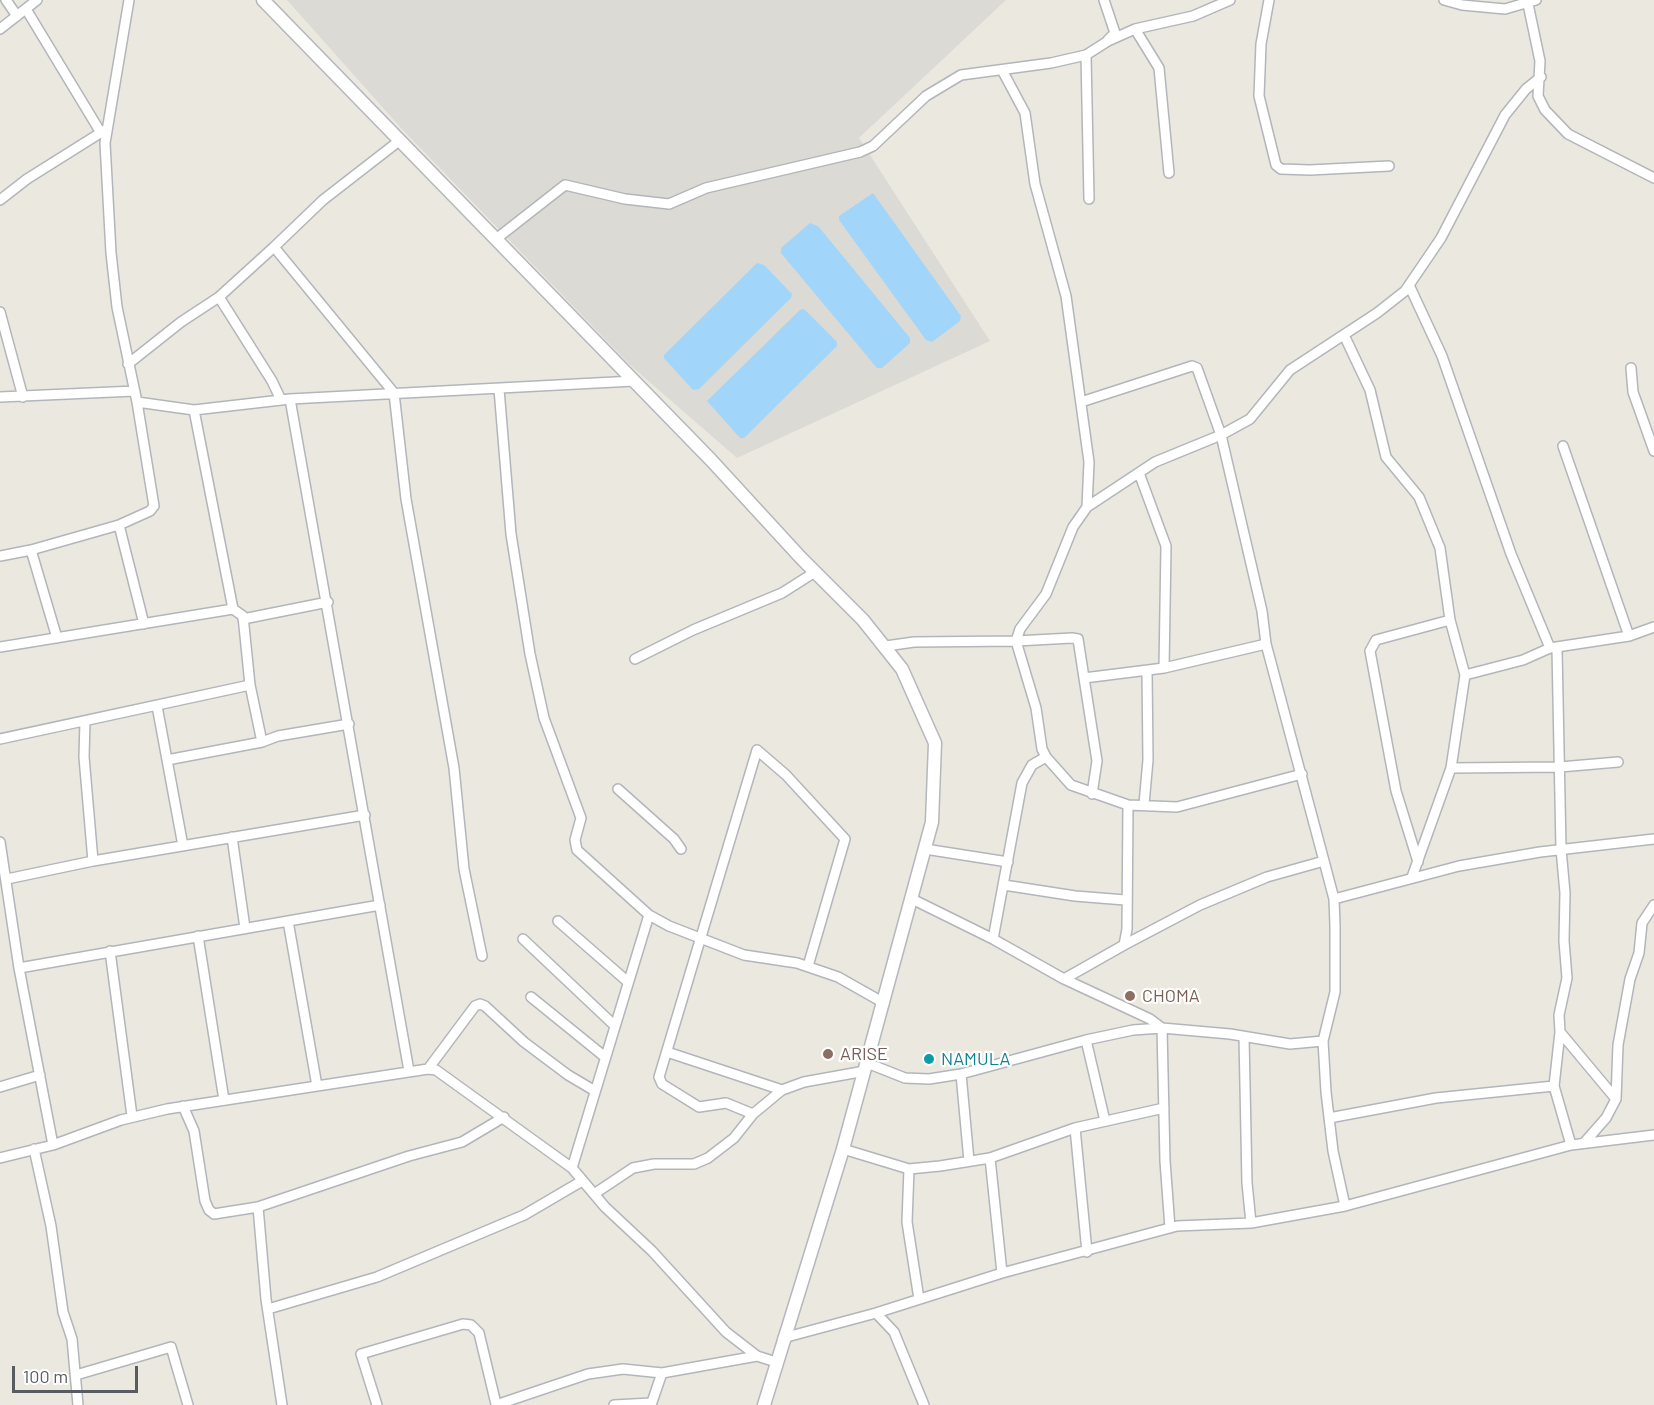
<!DOCTYPE html>
<html>
<head>
<meta charset="utf-8">
<style>
	body { margin:0 }
	#map { position:relative; width:1654px; height:1405px; overflow:hidden; background:#ebe8e0; font-family:Barlow,sans-serif }
	canvas { display:block }
	.scale { position:absolute; left:12px; top:1366px; width:126px; height:27px; box-sizing:border-box; border:3px solid #585c60; border-top:0; padding-left:8px; font-size:18px; line-height:21px; white-space:nowrap; color:#585c60; -webkit-text-stroke:4px #fff; paint-order:stroke }
</style>
</head>
<body>
<div id="map">
<canvas width="1654" height="1405"></canvas>
<div class="scale">100 m</div>
</div>
<script>
const g = document.querySelector('canvas').getContext('2d');
g.lineJoin = 'round';
function fill(path, color) {
  g.fillStyle = color;
  g.fill(path, 'evenodd');
}
function poly(rows) {
  const path = new Path2D();
  for (const r of rows) {
    path.moveTo(r[0], r[1]);
    for (let i = 2; i < r.length; i += 2) path.lineTo(r[i], r[i + 1]);
  }
  return path;
}
function trace(path, color, width, dash) {
  g.strokeStyle = color;
  g.lineWidth = width;
  g.lineCap = dash ? 'butt' : 'round';
  g.setLineDash(dash || []);
  g.stroke(path);
}
function drawText(font, color, halo, rows, align = 'center') {
  g.font = font + ' Barlow,sans-serif';
  g.lineWidth = 4.5;
  g.setLineDash([]);
  g.textBaseline = 'middle';
  g.strokeStyle = halo;
  g.fillStyle = color;
  for (const [text, x, y, turn = 0] of rows) {
    g.save();
    g.translate(x, y);
    g.rotate((+turn || 0) * Math.PI / 180);
    g.textAlign = isNaN(turn) ? turn : align;
    if (halo) g.strokeText(text, 0, 0);
    g.fillText(text, 0, 0);
    g.restore();
  }
}
fill(poly([
	[287,0,1006,0,859,138,990,341,737,458,630,365,401,128]
]), '#dcdad4');
fill(poly([
	[873,193,961,316,960,321,932,342,926,340,839,220,839,216],
	[810,223,818,226,910,338,910,343,882,368,877,368,781,253,781,248],
	[757,263,764,265,792,294,791,298,699,389,693,390,664,358,664,355],
	[804,309,837,342,837,346,744,438,740,438,707,401,800,310]
]), '#a1d6fa');
const street = poly([
	[6,0,17,16],
	[1104,0,1115,33,1108,40],
	[1269,0,1261,44,1259,96,1276,165,1281,169,1310,170,1389,166],
	[1444,0,1462,5,1505,9,1536,0],
	[1528,4,1540,61,1538,96,1545,110,1568,134,1654,178],
	[26,9,101,133],
	[0,29,37,0],
	[1135,29,1159,68,1169,173],
	[1086,55,1089,199],
	[1002,70,1025,113,1035,184,1066,296,1089,462,1087,507],
	[399,141,323,200,274,247,394,393,406,499,454,768,464,869,482,956],
	[0,200,27,179,105,130],
	[496,239,565,185,625,199,669,204,706,188,860,152,873,146,926,96,961,75,1051,63,1086,55,1108,41,1135,29,1193,16,1230,0],
	[274,247,219,297,272,381,281,400],
	[1409,285,1442,356,1511,554,1550,648],
	[0,312,23,397],
	[1344,335,1370,390,1386,457,1419,497,1440,548,1450,620,1465,675,1451,768,1412,877],
	[128,364,181,322,219,297],
	[1631,368,1633,392,1654,451],
	[499,389,511,534,530,654,544,718,581,818,575,840,577,850,649,915,669,926,744,955,797,963,838,977,884,1003],
	[0,397,135,391],
	[290,399,409,1071],
	[137,402,194,410,290,399,634,381],
	[1081,402,1192,366,1197,368,1221,435,1262,611,1266,644],
	[194,410,233,609],
	[1563,446,1629,636],
	[1139,473,1166,546,1164,668],
	[119,525,144,624],
	[31,550,57,638],
	[0,556,31,550,119,525,150,511,154,506,137,402,117,307,111,253,105,143,129,0],
	[243,619,328,602],
	[886,646,914,642,1016,641,1072,638,1078,639,1084,678,1164,668,1266,644,1324,861],
	[0,647,233,609,243,616,250,685,262,742,278,736,349,724],
	[1557,649,1561,849,1565,893,1564,941,1567,978,1559,1015,1560,1032,1616,1099,1606,1118,1584,1143],
	[635,659,693,630,782,593,815,572],
	[1465,675,1523,660,1550,648,1629,636,1654,627],
	[1084,678,1097,761,1092,794],
	[157,706,183,846],
	[85,721,84,757,93,861],
	[0,739,250,685],
	[167,760,262,742],
	[1451,768,1560,767,1618,762],
	[618,789,674,839,681,849],
	[1144,804,1148,760,1147,671],
	[1128,805,1177,807,1302,774],
	[232,837,245,928],
	[0,842,19,968,53,1145],
	[925,849,1008,862],
	[1418,862,1396,791,1370,651,1376,640,1450,620],
	[7,879,93,861,365,815],
	[1004,885,1075,896,1125,900],
	[912,899,993,939,1064,979,1150,1019,1162,1028,1165,1161,1170,1228],
	[1334,899,1459,866,1540,852,1654,839],
	[288,921,317,1086],
	[558,921,628,982],
	[198,936,224,1100],
	[523,939,614,1025],
	[993,939,1022,783,1032,765,1046,757],
	[1124,945,1200,905,1267,877,1324,861,1334,899,1335,926,1335,992,1323,1041,1326,1092,1333,1151,1345,1206],
	[110,951,132,1116],
	[19,968,380,905],
	[1064,979,1124,945,1127,929,1128,805,1071,785,1046,757,1042,749,1036,708,1016,641,1020,629,1046,594,1073,527,1087,507,1155,462,1221,435,1250,419,1290,370,1377,313,1405,291,1441,238,1505,115,1526,89,1541,77],
	[531,997,605,1057],
	[1560,1032,1554,1086,1571,1145],
	[1244,1037,1247,1183,1251,1223],
	[1086,1040,1105,1121],
	[667,1052,782,1090],
	[867,1063,905,1078,929,1079,961,1074,1086,1040,1133,1030,1162,1028,1230,1034,1290,1044,1323,1041],
	[428,1069,475,1006,480,1004,485,1006,524,1042,568,1075,595,1091],
	[961,1074,969,1161],
	[0,1087,40,1075],
	[1616,1099,1618,1045,1630,979,1639,953,1642,923,1654,905],
	[183,1106,194,1131,205,1201,209,1210,214,1214,258,1207,409,1156,462,1142,504,1117],
	[753,1114,726,1103,699,1107,662,1084,659,1077,757,750,786,775,845,839,808,966],
	[1329,1118,1436,1098,1554,1086],
	[1075,1128,1087,1252],
	[34,1149,51,1226,63,1312,72,1339,78,1405],
	[843,1149,909,1169,940,1166,990,1158,1075,1128,1164,1108],
	[0,1158,53,1145,121,1120,167,1109,428,1069,436,1070,572,1168,605,1207,652,1251,726,1332,757,1356,776,1362],
	[990,1158,1002,1273],
	[572,1168,649,915],
	[909,1169,907,1222,919,1299],
	[594,1194,633,1168,654,1164,694,1164,708,1158,734,1138,753,1114,782,1090,804,1082,865,1071],
	[258,1207,266,1299,282,1405],
	[268,1309,377,1277,524,1215,582,1181],
	[876,1313,894,1332,924,1405],
	[783,1338,876,1313,1002,1273,1177,1226,1251,1223,1345,1206,1571,1145,1654,1135],
	[76,1375,171,1347,188,1405],
	[377,1405,361,1354,463,1324,471,1325,479,1333,496,1404],
	[496,1405,588,1374,623,1369,662,1373],
	[614,1405,651,1403],
	[651,1405,662,1373,757,1356]
]);
const secondary = poly([
	[263,0,711,460,801,558,863,620,902,669,935,743,932,822,843,1149,764,1405]
]);
trace(street, '#b2b6ba', 12);
trace(secondary, '#b4b7bc', 15);
trace(street, '#fff', 9);
trace(secondary, '#fff', 12);
for (const [x, y, r, color] of [
	[1130,996,6,"#8d6e63"],
	[828,1054,6,"#8d6e63"],
	[929,1059,6,"#0f9aa8"]
]) {
  const dot = new Path2D();
  dot.arc(x, y, r, 0, 2 * Math.PI);
  g.fillStyle = color;
  g.fill(dot);
  trace(dot, '#fff', 2);
}
drawText('18px', '#785e54', '#fff', [
	["CHOMA",1142,996],
	["ARISE",840,1054]
], 'left');
drawText('18px', '#0d838f', '#fff', [
	["NAMULA",941,1059]
], 'left');
</script>
</body>
</html>
